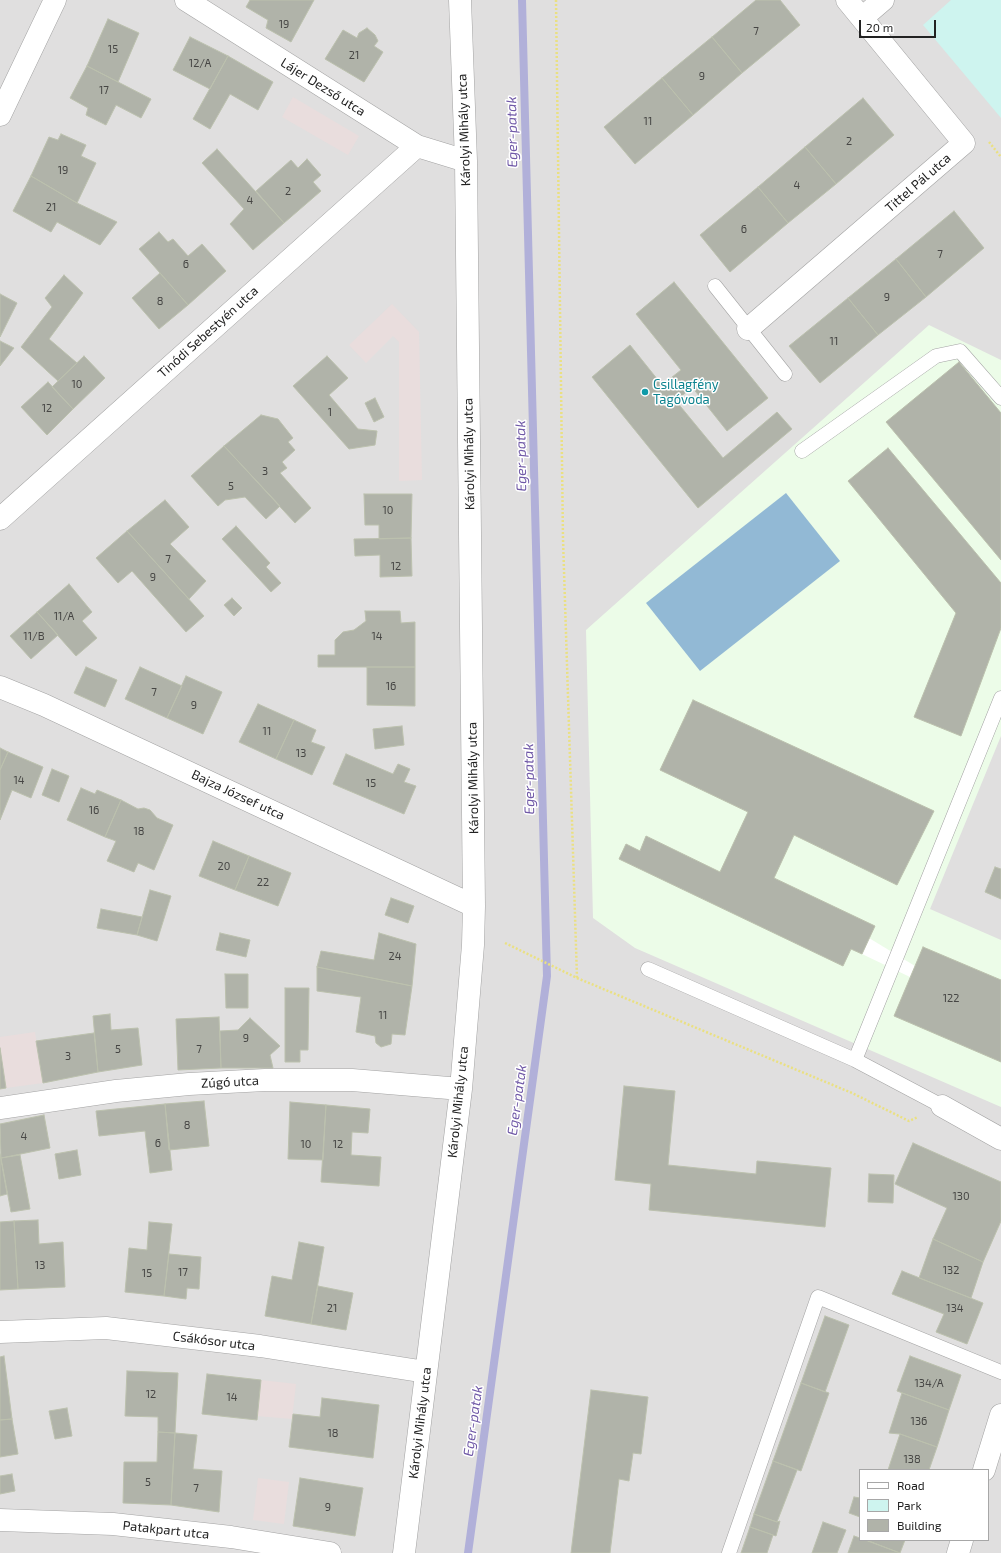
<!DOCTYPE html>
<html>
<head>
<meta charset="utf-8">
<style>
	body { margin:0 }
	#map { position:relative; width:1001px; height:1553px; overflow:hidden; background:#edf1ea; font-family:"Exo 2",sans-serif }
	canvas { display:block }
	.legend { position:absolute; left:859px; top:1469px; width:130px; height:72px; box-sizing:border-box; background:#fff; border:1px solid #a7a7a7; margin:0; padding:5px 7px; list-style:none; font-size:12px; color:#222 }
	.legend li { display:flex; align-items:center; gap:8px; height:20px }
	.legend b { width:20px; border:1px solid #a7a7a7 }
	.scale { position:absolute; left:859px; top:20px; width:77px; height:18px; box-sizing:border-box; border:2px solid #222; border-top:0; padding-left:5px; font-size:12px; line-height:14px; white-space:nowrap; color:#222; -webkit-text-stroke:3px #fff; paint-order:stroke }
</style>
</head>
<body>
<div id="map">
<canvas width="1001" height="1553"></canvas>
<ul class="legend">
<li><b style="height:5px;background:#fff"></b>Road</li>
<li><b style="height:11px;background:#cef4ef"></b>Park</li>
<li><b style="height:11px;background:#b0b3a9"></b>Building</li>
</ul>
<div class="scale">20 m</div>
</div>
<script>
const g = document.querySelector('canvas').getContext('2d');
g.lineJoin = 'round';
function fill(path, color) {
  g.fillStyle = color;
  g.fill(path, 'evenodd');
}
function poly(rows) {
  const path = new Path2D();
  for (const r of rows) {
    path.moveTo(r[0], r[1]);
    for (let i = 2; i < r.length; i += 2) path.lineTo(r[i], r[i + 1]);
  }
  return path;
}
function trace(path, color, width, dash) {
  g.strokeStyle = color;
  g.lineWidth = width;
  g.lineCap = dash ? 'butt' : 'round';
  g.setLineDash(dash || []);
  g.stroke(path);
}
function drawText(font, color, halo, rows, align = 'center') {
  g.font = font + ' "Exo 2",sans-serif';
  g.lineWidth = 3;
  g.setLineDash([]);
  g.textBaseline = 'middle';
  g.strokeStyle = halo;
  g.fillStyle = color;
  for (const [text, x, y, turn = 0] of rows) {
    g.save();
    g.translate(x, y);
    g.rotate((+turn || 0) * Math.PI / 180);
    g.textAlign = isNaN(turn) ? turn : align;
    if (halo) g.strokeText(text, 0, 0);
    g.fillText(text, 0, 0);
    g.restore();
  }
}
fill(poly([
	[0,0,1001,0,1001,1553,0,1553],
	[860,1470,988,1470,988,1540,860,1540]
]), '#e0dfdf');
fill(poly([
	[293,97,359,136,348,155,282,117],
	[392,304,419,332,422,480,399,481,399,342,393,336,366,363,349,345],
	[35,1032,43,1083,6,1088,0,1048,0,1037],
	[261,1380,296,1384,292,1419,257,1416],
	[258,1478,289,1482,284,1524,253,1520]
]), '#e9dddd');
fill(poly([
	[929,325,1001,360,1001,736,930,909,1001,940,1001,1107,635,948,593,918,586,630]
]), '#ecfce8');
fill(poly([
	[951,0,1001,0,1001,118,923,25]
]), '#cef4ef');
fill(poly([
	[786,493,840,561,700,671,646,603]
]), '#92b9d5');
fill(poly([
	[869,938,915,966,910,977,862,954]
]), '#fff');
trace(poly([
	[468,1553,547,976,522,0]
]), '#b1b0d9', 8);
const building = poly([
	[250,0,314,0,291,42,266,28,268,20,246,7,250,0],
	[756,0,780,0,800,25,742,73,712,37,756,0],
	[108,19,139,33,118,82,87,66,108,19],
	[367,28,375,35,378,41,374,46,383,52,364,82,325,59,343,30,357,38,359,33,367,28],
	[190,37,228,56,210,89,173,70,190,37],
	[712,37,742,73,693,115,662,78,712,37],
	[228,56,273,82,258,110,230,94,210,129,193,119,228,56],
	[87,66,151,99,141,118,116,105,106,125,86,115,88,108,70,98,87,66],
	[662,78,693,115,635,164,604,127,662,78],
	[863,98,894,135,836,184,805,147,863,98],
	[61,134,86,145,81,156,96,163,77,203,31,176,49,137,58,140,61,134],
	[805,147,836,184,788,223,758,187,805,147],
	[217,149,284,223,253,250,230,224,244,209,202,163,217,149],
	[307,159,321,175,313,182,321,191,284,223,256,191,291,160,298,168,307,159],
	[31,176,77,203,117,222,100,245,57,222,51,232,13,211,31,176],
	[758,187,788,223,730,272,700,235,758,187],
	[954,211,984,248,926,297,896,259,954,211],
	[159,232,168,242,173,239,188,256,202,244,226,271,188,305,139,249,159,232],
	[896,259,926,297,878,335,848,298,896,259],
	[160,273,188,305,159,329,132,298,160,273],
	[64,275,83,293,49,339,77,363,58,381,21,347,52,307,45,298,64,275],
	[674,282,768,398,727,431,692,387,676,401,723,458,777,412,792,429,698,508,592,377,630,345,662,385,681,370,636,314,674,282],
	[0,294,17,303,0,337,0,294],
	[848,298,878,335,820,383,789,346,848,298],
	[0,341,14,348,0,366,0,341],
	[84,356,105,378,73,409,52,387,84,356],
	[327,356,348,378,329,395,358,429,377,431,375,445,349,449,293,386,327,356],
	[959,362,1001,413,1001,560,886,422,959,362],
	[48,382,73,409,47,435,21,407,48,382],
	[375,398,384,417,374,422,365,403,375,398],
	[261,415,278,419,293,438,288,442,295,450,282,462,287,468,280,473,311,508,295,523,224,446,261,415],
	[224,446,280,506,266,519,245,497,225,500,218,506,191,476,224,446],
	[888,448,1001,583,1001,628,961,736,914,717,956,613,848,481,888,448],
	[364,494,412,494,411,538,379,539,379,525,365,525,364,494],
	[165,500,189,527,170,544,206,581,189,599,127,531,165,500],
	[236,526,270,563,266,567,281,583,271,592,222,539,236,526],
	[127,531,204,616,186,632,132,571,118,583,96,558,127,531],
	[411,538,412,576,380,577,380,555,355,556,354,539,411,538],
	[69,584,92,612,82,621,97,638,76,656,37,612,69,584],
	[232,598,242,608,234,616,224,605,232,598],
	[365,611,400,611,401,623,415,622,415,667,318,667,318,655,335,655,335,640,343,632,354,630,366,621,365,611],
	[37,612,58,635,31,659,10,636,37,612],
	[86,667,117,680,105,707,74,693,86,667],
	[140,667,182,686,167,718,125,699,140,667],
	[367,667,415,667,415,706,367,705,367,667],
	[186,676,222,692,203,734,167,718,186,676],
	[693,700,934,811,897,885,794,835,774,878,875,926,862,954,851,949,843,966,619,859,626,844,640,851,646,836,720,872,748,812,660,770,693,700],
	[258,704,294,720,276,759,239,742,258,704],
	[294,720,316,730,311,742,325,747,312,775,276,759,294,720],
	[402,726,404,745,375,749,373,729,402,726],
	[0,748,8,752,0,770,0,748],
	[8,752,43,767,31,798,12,790,0,820,0,770,8,752],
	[346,754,393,774,398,764,410,769,404,782,416,786,404,814,333,784,346,754],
	[52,769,69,776,59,802,42,795,52,769],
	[81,788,95,794,97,790,121,800,105,837,67,820,81,788],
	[121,800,138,809,144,808,150,810,157,818,173,825,154,870,138,863,134,872,107,861,116,841,105,837,121,800],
	[213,841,249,856,235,890,199,876,213,841],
	[249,856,291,873,278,906,235,890,249,856],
	[995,867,1001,869,1001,899,985,892,995,867],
	[150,890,171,896,157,941,137,935,150,890],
	[391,898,414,906,408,923,385,915,391,898],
	[101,909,142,917,137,935,97,928,101,909],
	[220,933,250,940,246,957,216,950,220,933],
	[379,933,416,944,412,986,317,967,321,951,374,960,379,933],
	[923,947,1001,980,1001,1062,894,1016,923,947],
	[317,967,412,986,405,1035,392,1034,391,1044,381,1047,376,1043,375,1036,356,1032,361,997,317,991,317,967],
	[225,974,248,974,248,1008,226,1008,225,974],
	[285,988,309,988,308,1050,300,1050,300,1062,285,1062,285,988],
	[110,1014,111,1030,138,1028,142,1065,98,1072,93,1016,110,1014],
	[219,1017,221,1068,178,1070,176,1019,219,1017],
	[250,1018,280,1046,270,1055,273,1068,221,1068,220,1031,238,1030,250,1018],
	[94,1033,98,1072,43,1083,36,1041,94,1033],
	[0,1048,6,1088,0,1089,0,1048],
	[624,1086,675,1091,668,1165,756,1174,757,1161,831,1168,825,1227,649,1210,651,1184,615,1180,624,1086],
	[204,1101,209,1146,169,1150,165,1104,204,1101],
	[290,1102,326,1105,323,1160,288,1159,290,1102],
	[165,1104,172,1170,150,1173,145,1131,99,1136,96,1111,165,1104],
	[326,1105,370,1109,368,1133,352,1132,351,1155,381,1157,379,1186,321,1182,326,1105],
	[44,1115,50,1148,1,1158,0,1124,44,1115],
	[913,1143,1001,1182,1001,1221,983,1262,933,1239,947,1208,895,1184,913,1143],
	[77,1150,81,1175,59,1179,55,1154,77,1150],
	[0,1154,7,1194,0,1196,0,1154],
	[20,1155,30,1209,11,1212,1,1158,20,1155],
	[869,1174,894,1175,893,1203,868,1202,869,1174],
	[38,1220,39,1244,63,1242,65,1287,18,1289,14,1221,38,1220],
	[14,1221,18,1289,0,1290,0,1222,14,1221],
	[149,1222,172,1224,164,1296,125,1292,129,1248,147,1250,149,1222],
	[933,1239,983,1262,971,1298,919,1278,933,1239],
	[299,1242,324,1247,311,1324,265,1316,272,1276,292,1280,299,1242],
	[169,1254,201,1257,199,1289,187,1288,186,1299,164,1296,169,1254],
	[902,1271,983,1303,967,1344,936,1332,944,1314,892,1294,902,1271],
	[318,1286,353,1293,346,1330,311,1324,318,1286],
	[825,1316,849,1325,825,1392,801,1383,825,1316],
	[4,1356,12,1419,0,1420,0,1357,4,1356],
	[910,1356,961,1375,949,1410,897,1391,910,1356],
	[127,1371,178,1373,175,1433,158,1432,158,1417,125,1416,127,1371],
	[207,1374,261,1380,257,1420,202,1414,207,1374],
	[801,1383,829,1393,801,1471,773,1461,801,1383],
	[591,1390,648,1397,641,1454,633,1453,629,1481,619,1479,610,1553,571,1553,591,1390],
	[902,1393,949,1410,937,1447,900,1434,889,1433,902,1393],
	[322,1398,379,1405,373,1458,289,1447,293,1414,320,1417,322,1398],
	[67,1408,72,1436,55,1439,49,1411,67,1408],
	[12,1419,18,1454,0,1457,0,1420,12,1419],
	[158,1432,175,1433,171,1505,123,1503,124,1462,157,1462,158,1432],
	[175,1433,197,1435,193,1469,222,1471,219,1512,171,1505,175,1433],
	[900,1434,937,1447,929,1470,888,1470,900,1434],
	[773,1461,797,1470,777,1522,754,1514,773,1461],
	[12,1474,15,1491,0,1494,0,1476,12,1474],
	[300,1478,363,1488,355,1536,293,1526,300,1478],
	[854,1497,860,1498,860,1517,849,1513,854,1497],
	[754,1514,777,1522,780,1521,776,1536,750,1527,754,1514],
	[823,1522,846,1530,837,1553,812,1553,823,1522],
	[750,1527,773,1535,767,1553,741,1553,750,1527],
	[854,1536,860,1538,860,1540,865,1540,900,1553,848,1553,854,1536],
	[869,1540,905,1540,900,1553,869,1541,869,1540]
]);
fill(building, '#b0b3a9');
trace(building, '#bcc1ae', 1);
const service = poly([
	[715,286,785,374],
	[802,451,936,356,960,351,1001,398],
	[648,969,855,1060,942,1106],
	[855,1060,1001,698],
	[729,1553,818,1297,1001,1372]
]);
const minor = poly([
	[186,0,417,146,466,161],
	[862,18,883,0],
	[0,115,55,0],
	[748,329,964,143,847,0],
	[0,519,417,146],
	[0,687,44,705,474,906],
	[942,1106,1001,1139],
	[0,1108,116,1091,189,1084,265,1080,352,1080,461,1089],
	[0,1332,106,1328,260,1346,426,1372],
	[0,1520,113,1524,231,1537,330,1553],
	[404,1553,461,1089,473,945,474,906,466,161,460,0]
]);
const tertiary = poly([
	[984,1470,1001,1415],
	[958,1553,962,1540]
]);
trace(service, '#a3a3a3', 15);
trace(minor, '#a3a3a3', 23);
trace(tertiary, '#a3a3a3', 23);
trace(poly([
	[556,0,563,539,577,978],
	[989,142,1001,157],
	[505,943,577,978,852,1093,909,1121,918,1117]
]), '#eae082', 2.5, [2, 2]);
trace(service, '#fff', 14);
trace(minor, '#fff', 22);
trace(tertiary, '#fff', 22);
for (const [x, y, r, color] of [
	[645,392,4,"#0f9aa8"]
]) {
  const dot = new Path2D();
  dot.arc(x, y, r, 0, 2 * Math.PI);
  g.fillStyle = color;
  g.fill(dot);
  trace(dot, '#fff', 1.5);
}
drawText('11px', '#464644', null, [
	["19",284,24],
	["7",756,31],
	["15",113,49],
	["21",354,55],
	["12/A",200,63],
	["9",702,76],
	["17",104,90],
	["11",648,121],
	["2",849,141],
	["19",63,170],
	["4",797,185],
	["2",288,191],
	["4",250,200],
	["21",51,207],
	["6",744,229],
	["7",940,254],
	["6",186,264],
	["9",887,297],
	["8",160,301],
	["11",834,341],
	["10",77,384],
	["12",47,408],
	["1",330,412],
	["3",265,471],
	["5",231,486],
	["10",388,510],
	["7",168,559],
	["12",396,566],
	["9",153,577],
	["11/A",64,616],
	["11/B",34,636],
	["14",377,636],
	["16",391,686],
	["7",154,692],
	["9",194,705],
	["11",267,731],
	["13",301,753],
	["14",19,780],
	["15",371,783],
	["16",94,810],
	["18",139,831],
	["20",224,866],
	["22",263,882],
	["24",395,956],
	["122",951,998],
	["11",383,1015],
	["9",246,1038],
	["5",118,1049],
	["7",199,1049],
	["3",68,1056],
	["8",187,1125],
	["4",24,1136],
	["6",158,1143],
	["10",306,1144],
	["12",338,1144],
	["130",961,1196],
	["13",40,1265],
	["132",951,1270],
	["17",183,1272],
	["15",147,1273],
	["21",332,1308],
	["134",955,1308],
	["134/A",929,1383],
	["12",151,1394],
	["14",232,1397],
	["136",919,1421],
	["18",333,1433],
	["138",912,1459],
	["5",148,1482],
	["7",196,1488],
	["9",328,1507]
]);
drawText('13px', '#222', '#fff', [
	["Lájer Dezső utca",323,87,32],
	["Károlyi Mihály utca",464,130,-92],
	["Tittel Pál utca",918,183,-41],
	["Tinódi Sebestyén utca",208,332,-42],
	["Károlyi Mihály utca",469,454,-91],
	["Károlyi Mihály utca",473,778,-91],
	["Bajza József utca",238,795,25],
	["Zúgó utca",230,1082,-3],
	["Károlyi Mihály utca",458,1102,-84],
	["Csákósor utca",214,1341,7],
	["Károlyi Mihály utca",420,1423,-83],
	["Patakpart utca",166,1530,6]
]);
drawText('13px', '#0d838f', '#fff', [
	["Csillagfény",653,385],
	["Tagóvoda",653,400]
], 'left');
drawText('italic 14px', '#7059a7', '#fff', [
	["Eger-patak",512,132,-91],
	["Eger-patak",521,456,-91],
	["Eger-patak",529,779,-91],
	["Eger-patak",517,1100,-82],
	["Eger-patak",473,1421,-82]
]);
</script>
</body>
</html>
